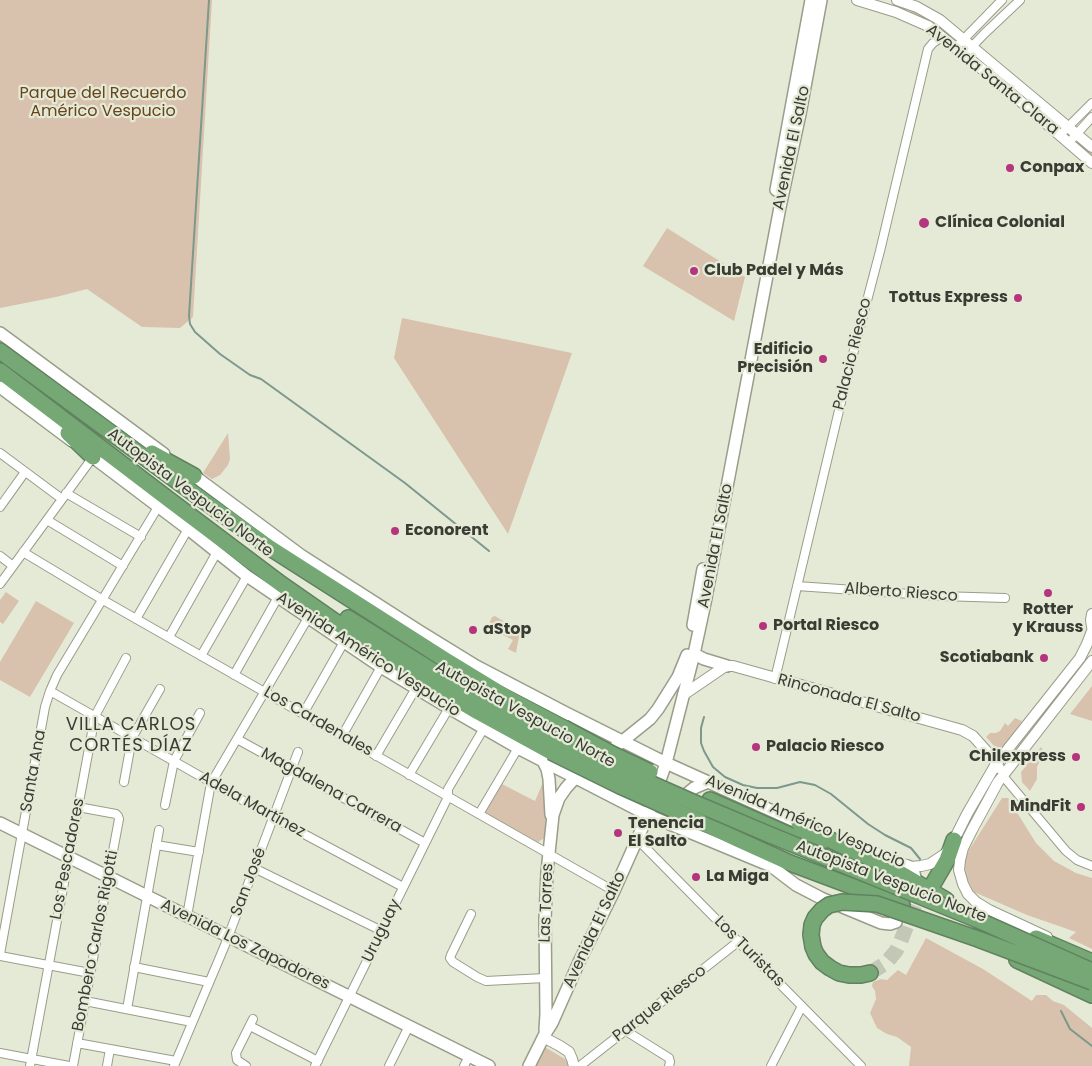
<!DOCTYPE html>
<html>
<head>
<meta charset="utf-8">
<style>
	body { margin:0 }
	canvas { display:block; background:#e5ead6 }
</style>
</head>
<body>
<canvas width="1092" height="1066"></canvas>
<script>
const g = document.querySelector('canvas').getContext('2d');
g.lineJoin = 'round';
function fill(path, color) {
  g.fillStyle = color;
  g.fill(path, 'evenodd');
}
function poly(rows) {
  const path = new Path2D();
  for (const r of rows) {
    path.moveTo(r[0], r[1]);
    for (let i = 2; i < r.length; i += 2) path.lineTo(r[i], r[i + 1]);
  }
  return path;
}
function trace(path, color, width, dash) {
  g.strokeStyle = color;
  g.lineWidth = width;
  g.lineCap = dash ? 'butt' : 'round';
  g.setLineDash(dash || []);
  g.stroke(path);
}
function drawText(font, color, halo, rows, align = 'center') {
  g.font = font + ' Poppins,sans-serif';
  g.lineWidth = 4.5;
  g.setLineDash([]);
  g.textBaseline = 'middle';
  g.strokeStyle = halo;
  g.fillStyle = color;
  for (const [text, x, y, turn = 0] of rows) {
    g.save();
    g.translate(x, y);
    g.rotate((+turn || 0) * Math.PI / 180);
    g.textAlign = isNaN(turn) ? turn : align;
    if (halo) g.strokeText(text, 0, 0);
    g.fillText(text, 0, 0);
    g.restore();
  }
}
fill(poly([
	[0,0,212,0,193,317,180,328,142,327,87,289,56,297,0,308],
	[913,9,937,23,1092,151,1092,159,929,21,910,13],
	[667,228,745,277,734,321,643,266],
	[402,318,572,353,508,534,394,358],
	[228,433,230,459,228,465,220,475,212,479,203,473],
	[6,592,19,601,3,624,0,622,0,600],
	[36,601,74,623,30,697,0,680,0,662],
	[495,616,520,631,516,653,508,649,513,640,489,628,488,626,492,617],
	[1092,686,1092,721,1070,714],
	[1015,718,1022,721,1003,747,996,748,986,737,990,733,996,733,1000,731,1005,723,1008,726],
	[1041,747,1044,752,1037,767,1037,779,1030,791,1022,782,1021,772],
	[544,780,546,837,538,842,484,812,500,783,535,801],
	[1002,798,1008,798,1036,843,1054,861,1076,873,1092,878,1092,949,1069,938,1076,932,1027,915,974,892,968,880,964,864,969,850],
	[926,938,983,969,1032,1001,1036,995,1046,995,1053,1001,1064,1005,1092,1028,1092,1066,909,1066,911,1047,897,1037,887,1034,877,1028,870,1013,876,999,875,991,872,986,873,982,881,979,887,980,898,970,906,975],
	[543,1046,565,1059,569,1066,534,1066]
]), '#d8c2ad');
trace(poly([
	[209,0,189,316,190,324,195,332,220,354,250,375,261,379,405,483,489,551],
	[704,717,701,728,701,743,704,751,713,767,725,777,743,785,757,788,777,788,800,782,815,785,831,794,868,824,885,835,911,848,920,859],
	[1061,1011,1070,1029,1092,1046]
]), '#7d988c', 2);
trace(poly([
	[870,973,886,963,896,951,900,943,923,884]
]), '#c3c7b6', 15, [15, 8]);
const minor = poly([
	[960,43,1002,0],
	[964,55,984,34,1020,0],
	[1060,135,1092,103],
	[1073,138,1092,117],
	[0,453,62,499],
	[66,493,141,537],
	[0,507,25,472],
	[47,520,123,566],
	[23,552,103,600,614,891],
	[0,556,13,566],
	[0,584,93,457],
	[797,586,940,596,1005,598],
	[136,619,188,529],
	[169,637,217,552],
	[201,656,247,576],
	[234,675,278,597],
	[775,679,846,381,880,251,928,49,933,43,942,37],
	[50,691,274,818,403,887],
	[303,714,344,642],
	[342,736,381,667],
	[237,739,425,843],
	[376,756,416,688],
	[409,775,449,708],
	[1003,776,1066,851,1077,860,1092,866],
	[124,782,132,738,160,689],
	[165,805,174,761,200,713],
	[479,814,518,748],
	[637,839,861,1066],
	[156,845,199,852],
	[254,868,382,931],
	[471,914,451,955,450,958,453,962,477,977,486,981,545,978],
	[187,916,211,783,308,618],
	[0,954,45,707,50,691,57,675,158,507],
	[0,956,90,973],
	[134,967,209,982],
	[85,1001,192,1022],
	[127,1009,159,830],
	[250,1026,318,1061],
	[626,1031,669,1058,670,1062,669,1066],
	[77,1043,176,1061],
	[0,1053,69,1066],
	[30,1066,95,716,126,658],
	[73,1066,119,819,118,816,116,814,78,807],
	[107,1066,110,1049],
	[174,1066,225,945,298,752],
	[246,1066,237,1060,236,1053,253,1019],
	[315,1066,448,797,448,789,484,728],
	[389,1066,409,1026],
	[464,1066,469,1056],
	[580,1066,739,941],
	[771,1066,802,1006]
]);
const tertiary = poly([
	[857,0,896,12,928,26,997,81,1092,163],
	[897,0,917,7,940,20,1092,147],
	[1092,614,1091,620,1092,627],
	[683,695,724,667,727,666,733,666,962,730,973,736,991,756,999,768],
	[857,845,911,867,921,866,930,864,945,854,952,844,967,814,996,764,1080,658,1087,644,1092,631],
	[1047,937,989,910,976,902,968,894,963,884,959,870,960,860,963,848,972,830,998,782,1092,661],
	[543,1037,560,1046,569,1052,572,1059,574,1066]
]);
const secondary = poly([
	[776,190,811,0],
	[0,333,164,454],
	[0,387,72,441],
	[86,452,188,529,247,576,381,667,449,708,518,748,648,815,771,866,796,885,821,898,881,923,890,924,896,922],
	[189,472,302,556,419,631,476,666,566,713,666,763,799,823],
	[693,625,703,569],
	[694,654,704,659,727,666],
	[604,756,650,719,658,709,678,677,687,655],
	[543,761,547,769,549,779,551,815],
	[682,804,688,793,694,788,708,782],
	[0,823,489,1066],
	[908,866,913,870,915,877],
	[545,1030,546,1014,545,919,547,872,553,815,559,798,566,788,575,778,591,766],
	[529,1066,545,1034,552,1023,579,962,614,891,648,815,666,763,694,654,705,603,780,207,800,114,821,0]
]);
const motorway = poly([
	[0,351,200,498,267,546,444,659,506,697,564,728],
	[0,371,172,502,281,584,337,623,409,670,441,690,478,712,551,752],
	[68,433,93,457],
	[152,453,194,476],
	[348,618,449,681,515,718,557,739],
	[710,800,819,848],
	[701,822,737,839,790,863,902,905],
	[799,823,822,836,898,872,946,900],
	[933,884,947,860,954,840],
	[811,935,813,947,816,954,822,962,830,968,839,973,849,975,861,975,870,973],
	[1036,938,1092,962],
	[1017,960,1092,995]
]);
trace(minor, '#999d8a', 10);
trace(tertiary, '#999d8a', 12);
trace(secondary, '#999d8a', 14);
trace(motorway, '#61825f', 18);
trace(minor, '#fff', 8);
trace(tertiary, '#fff', 10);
trace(secondary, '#fff', 11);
trace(motorway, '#76a876', 15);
const motorwayBridge = poly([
	[564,728,612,754,650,772],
	[557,739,609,765,695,803,768,834,978,920,1092,971],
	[551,752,620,786,701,822],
	[811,935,812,925,815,918,822,910,829,905,842,902,877,904,978,939,1092,982]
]);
trace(motorwayBridge, '#61825f', 18, []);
trace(motorwayBridge, '#76a876', 15);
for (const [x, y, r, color] of [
	[1010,168,5,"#b5347e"],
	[924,223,6,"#b5347e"],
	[694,271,5,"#b5347e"],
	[1018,298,5,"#b5347e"],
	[823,359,5,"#b5347e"],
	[395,531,5,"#b5347e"],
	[1048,593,5,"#b5347e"],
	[763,626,5,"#b5347e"],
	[473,630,5,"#b5347e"],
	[1044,658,5,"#b5347e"],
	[756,747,5,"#b5347e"],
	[1076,757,5,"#b5347e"],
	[1081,807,5,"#b5347e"],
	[618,833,5,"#b5347e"],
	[696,877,5,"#b5347e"]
]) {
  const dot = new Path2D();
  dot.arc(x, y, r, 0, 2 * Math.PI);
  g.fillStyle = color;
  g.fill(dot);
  trace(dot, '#e5ead6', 2);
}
drawText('16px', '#3a3c34', '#e5ead6', [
	["Avenida Santa Clara",992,80,39],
	["Avenida El Salto",792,148,-78],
	["Palacio Riesco",853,354,-76],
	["Autopista Vespucio Norte",190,493,37],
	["Avenida El Salto",716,546,-79],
	["Alberto Riesco",901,593,4],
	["Avenida Américo Vespucio",368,655,33],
	["Rinconada El Salto",849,699,15],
	["Autopista Vespucio Norte",525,715,29],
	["Los Cardenales",318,722,30],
	["Santa Ana",34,771,-80],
	["Magdalena Carrera",331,791,29],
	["Adela Martínez",252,805,29],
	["Avenida Américo Vespucio",805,822,23],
	["Los Pescadores",68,859,-79],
	["San José",249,882,-69],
	["Autopista Vespucio Norte",891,882,21],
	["Las Torres",547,903,-88],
	["Avenida El Salto",595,930,-65],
	["Uruguay",382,931,-64],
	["Bombero Carlos Rigotti",96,941,-79],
	["Avenida Los Zapadores",245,945,26],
	["Los Turistas",749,952,45],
	["Parque Riesco",660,1004,-38]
]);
drawText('16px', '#67441b', '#e5ead6', [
	["Parque del Recuerdo",103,94],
	["Américo Vespucio",103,112]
]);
drawText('bold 16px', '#3a3c34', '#e5ead6', [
	["Conpax",1020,168],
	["Clínica Colonial",935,223],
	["Club Padel y Más",704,271],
	["Tottus Express",1008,298,"right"],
	["Edificio",813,350,"right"],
	["Precisión",813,368,"right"],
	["Econorent",405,531],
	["Rotter",1048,610,"center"],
	["y Krauss",1048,628,"center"],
	["Portal Riesco",773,626],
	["aStop",483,630],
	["Scotiabank",1034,658,"right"],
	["Palacio Riesco",766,747],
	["Chilexpress",1066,757,"right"],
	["MindFit",1071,807,"right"],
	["Tenencia",628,824],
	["El Salto",628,842],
	["La Miga",706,877]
], 'left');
g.letterSpacing = '1px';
drawText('18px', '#3a3c34', '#e5ead6', [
	["VILLA CARLOS",131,725],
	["CORTÉS DÍAZ",131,746]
]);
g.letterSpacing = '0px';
</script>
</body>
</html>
